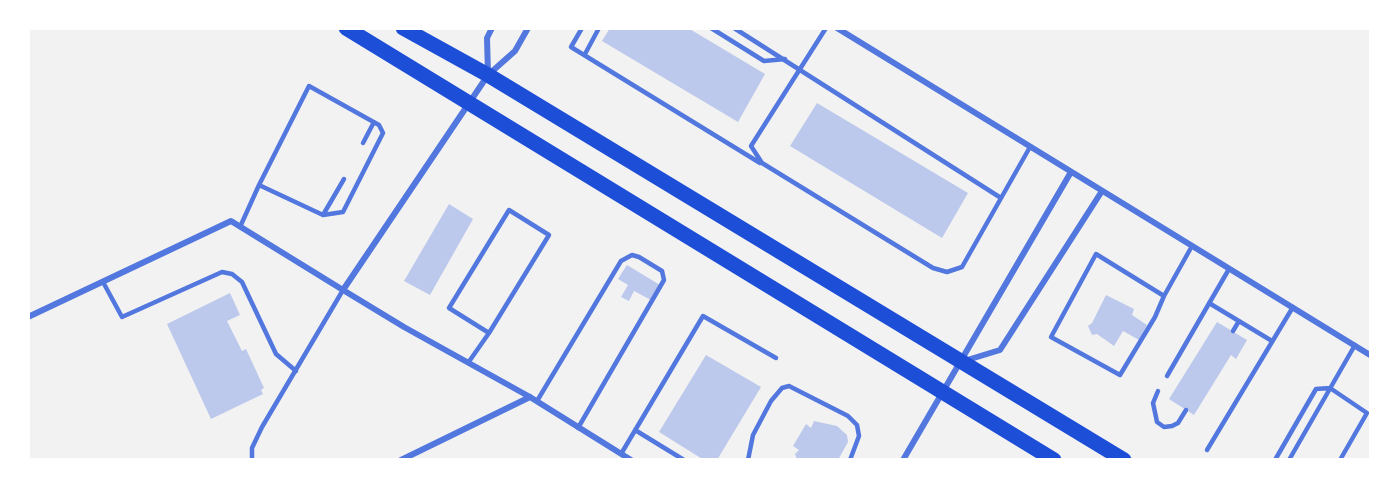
<!DOCTYPE html>
<html>
<head>
<meta charset="utf-8">
<style>
	body { margin:0 }
	#map { position:relative; width:1399px; height:488px; overflow:hidden; background:#f2f2f2; font-family:Roboto,sans-serif }
	canvas { display:block }
	.frame { position:absolute; inset:0; border:30px solid #fff; pointer-events:none }
</style>
</head>
<body>
<div id="map">
<canvas width="1399" height="488"></canvas>
<div class="frame"></div>
</div>
<script>
const g = document.querySelector('canvas').getContext('2d');
g.lineJoin = 'round';
function fill(path, color) {
  g.fillStyle = color;
  g.fill(path, 'evenodd');
}
function poly(rows) {
  const path = new Path2D();
  for (const r of rows) {
    path.moveTo(r[0], r[1]);
    for (let i = 2; i < r.length; i += 2) path.lineTo(r[i], r[i + 1]);
  }
  return path;
}
function trace(path, color, width, dash) {
  g.strokeStyle = color;
  g.lineWidth = width;
  g.lineCap = dash ? 'butt' : 'round';
  g.setLineDash(dash || []);
  g.stroke(path);
}
fill(poly([
	[610,28,688,28,765,74,738,122,602,41],
	[817,103,968,193,942,238,790,146],
	[449,204,473,219,430,295,404,281],
	[627,265,660,285,651,300,634,291,629,301,621,297,628,285,618,279],
	[230,293,240,315,227,321,242,351,246,349,264,388,261,390,263,394,211,419,167,324],
	[1106,295,1134,309,1132,315,1147,325,1139,340,1123,331,1114,346,1097,334,1092,335,1088,326,1092,323],
	[1217,322,1247,340,1236,359,1231,355,1194,415,1169,399],
	[706,355,761,387,717,460,704,460,659,432],
	[814,421,837,426,847,435,848,442,838,460,797,460,795,454,799,450,793,446,806,424,811,428]
]), '#bdc9ec');
trace(poly([
	[582,28,571,47,760,163],
	[711,28,764,61,785,59],
	[734,28,1001,198],
	[826,28,751,146,762,163,933,268,947,272,962,267,1030,147],
	[585,54,599,28],
	[363,143,374,122],
	[323,215,344,179],
	[240,227,259,185,309,86,379,125,383,133,343,212,323,215,259,185],
	[103,282,122,317,222,272,232,274,242,282,276,354,296,371],
	[1164,296,1155,317,1120,375,1051,337,1096,254,1164,296,1192,246],
	[1209,303,1272,341],
	[1233,331,1239,321],
	[468,363,489,333,549,235,509,210,449,308,489,333],
	[1167,376,1229,269],
	[1158,391,1153,403,1157,422,1164,427,1172,426,1178,423,1186,410],
	[537,401,621,261,632,255,639,257,662,271,664,280,578,428],
	[635,430,684,460],
	[1207,450,1293,307],
	[621,454,703,316,776,358],
	[252,460,252,448,262,427,343,290],
	[748,460,753,435,771,401,782,388,789,386,848,416,857,425,859,436,850,460],
	[1275,460,1316,389,1330,388,1367,413,1340,460],
	[1289,460,1355,345]
]), '#5277de', 4.5);
trace(poly([
	[837,28,1370,355],
	[488,74,487,38,492,28],
	[343,290,404,327,530,397,631,460],
	[28,317,231,221,343,290,488,75,515,51,528,28],
	[964,361,1000,350,1102,191],
	[401,460,530,397],
	[903,460,1071,172]
]), '#5277de', 6);
trace(poly([
	[346,28,1054,460],
	[403,28,488,75,1124,460]
]), '#1d4ed8', 15);
</script>
</body>
</html>
